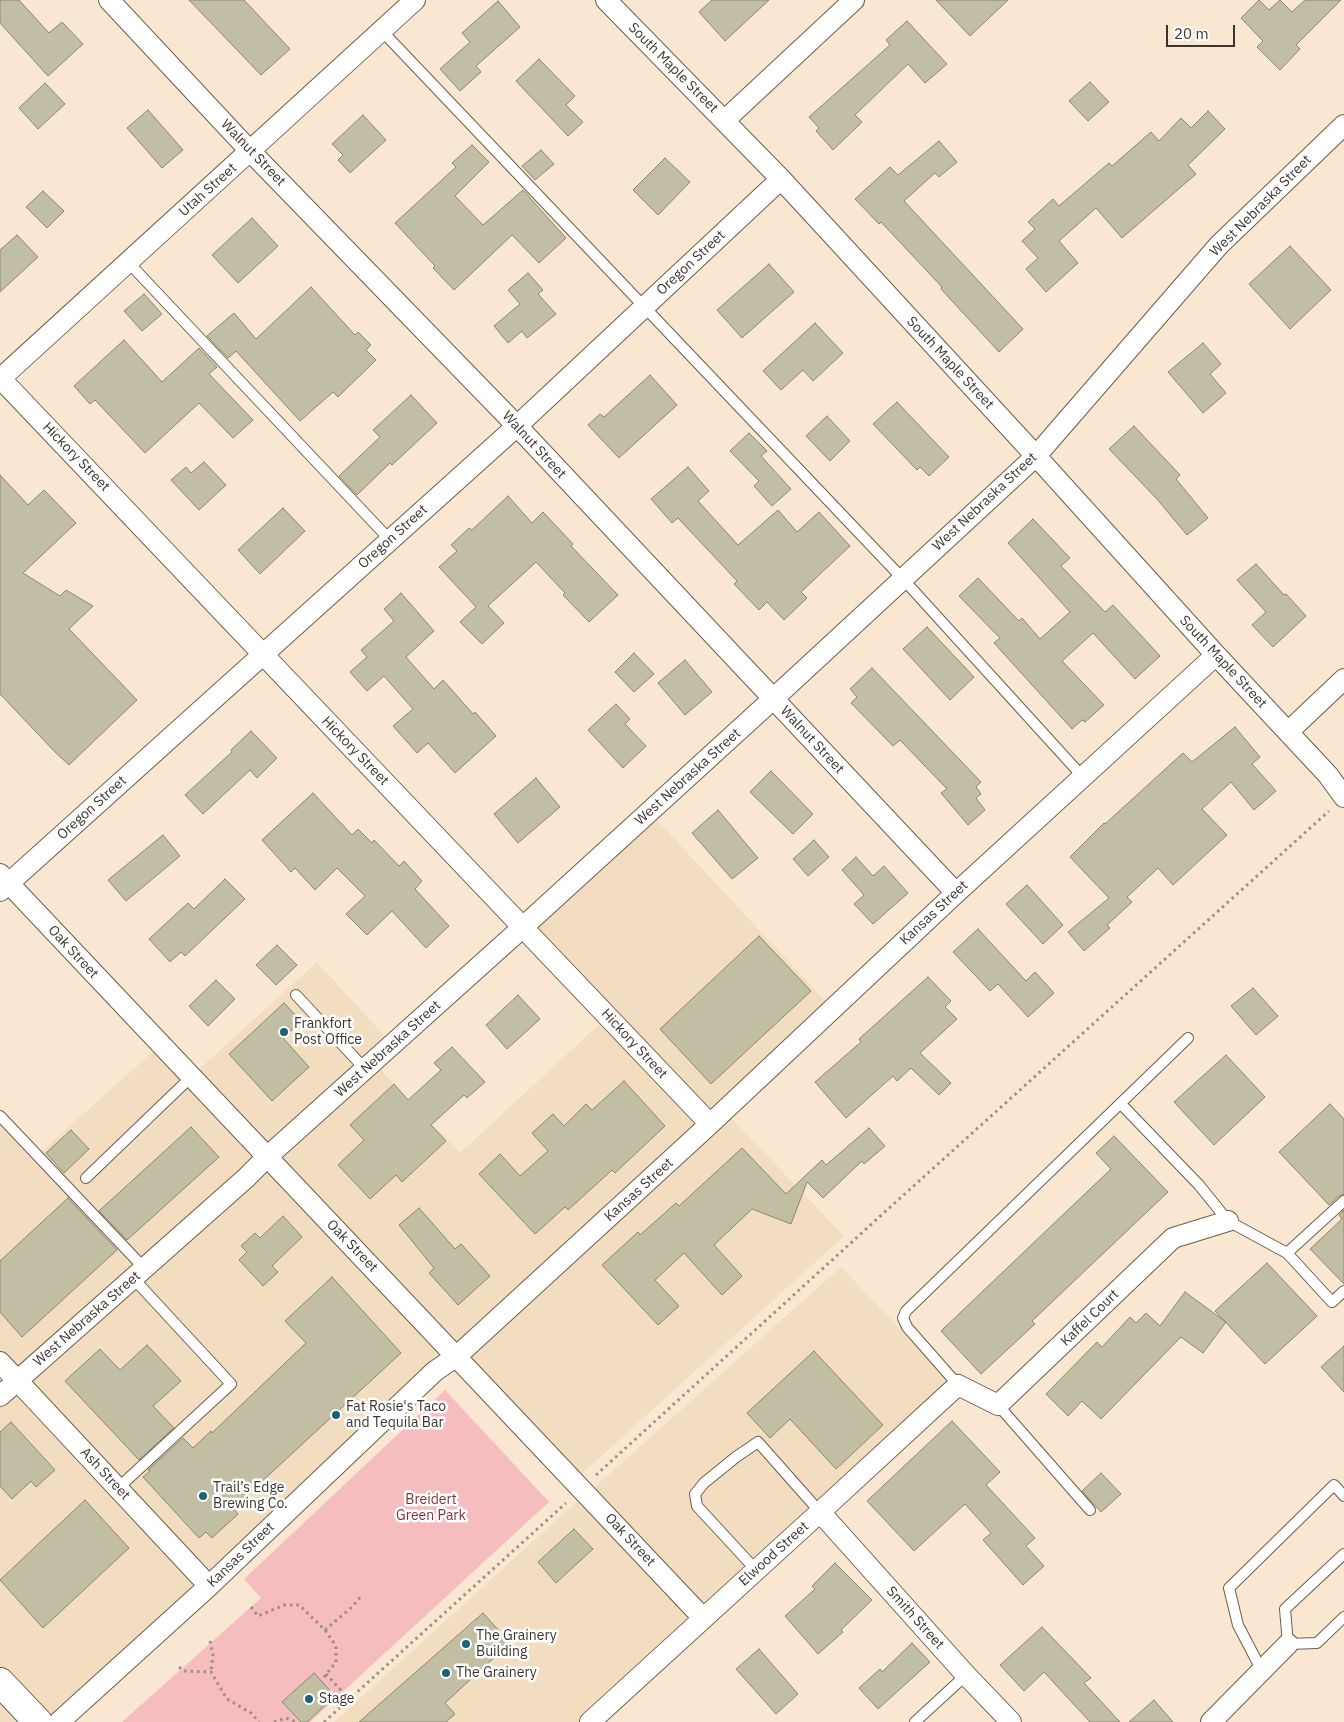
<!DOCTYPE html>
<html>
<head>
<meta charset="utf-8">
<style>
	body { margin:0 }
	#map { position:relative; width:1344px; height:1722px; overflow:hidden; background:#f9e7d2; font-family:"IBM Plex Sans",sans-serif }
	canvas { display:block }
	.scale { position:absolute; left:1166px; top:25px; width:69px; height:22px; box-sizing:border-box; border:2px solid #3c352d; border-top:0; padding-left:6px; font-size:15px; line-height:18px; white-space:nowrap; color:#3c352d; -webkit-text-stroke:4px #fff; paint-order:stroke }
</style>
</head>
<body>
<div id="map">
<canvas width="1344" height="1722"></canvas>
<div class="scale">20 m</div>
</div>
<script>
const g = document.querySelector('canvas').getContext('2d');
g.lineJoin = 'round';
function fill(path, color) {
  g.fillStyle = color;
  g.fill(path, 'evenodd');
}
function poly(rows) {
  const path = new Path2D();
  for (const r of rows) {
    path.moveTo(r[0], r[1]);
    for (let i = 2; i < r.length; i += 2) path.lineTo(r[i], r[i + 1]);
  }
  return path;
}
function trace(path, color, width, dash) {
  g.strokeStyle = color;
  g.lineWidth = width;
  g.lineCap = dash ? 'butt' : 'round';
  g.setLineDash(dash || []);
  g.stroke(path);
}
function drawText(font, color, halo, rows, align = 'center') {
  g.font = font + ' "IBM Plex Sans",sans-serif';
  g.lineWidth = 5;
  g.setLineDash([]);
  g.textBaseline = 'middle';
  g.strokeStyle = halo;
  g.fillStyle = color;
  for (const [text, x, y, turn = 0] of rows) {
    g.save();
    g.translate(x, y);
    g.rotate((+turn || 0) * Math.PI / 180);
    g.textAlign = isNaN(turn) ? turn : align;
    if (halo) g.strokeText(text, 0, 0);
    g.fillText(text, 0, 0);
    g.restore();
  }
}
fill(poly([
	[653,816,830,1006,458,1351,271,1157,375,1064,460,1153,605,1019,523,931],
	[317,962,390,1042,267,1151,195,1073],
	[158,1047,262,1156,17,1375,0,1356,0,1109,41,1152],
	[727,1114,844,1236,576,1479,462,1356],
	[267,1164,451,1357,51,1722,0,1675,0,1405],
	[841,1267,953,1385,703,1613,589,1492],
	[583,1496,698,1617,586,1722,334,1722],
	[0,1690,30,1722,0,1722]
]), '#f2ddc1');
fill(poly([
	[445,1390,549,1502,310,1722,122,1722,261,1598,244,1579]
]), '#f6bdbf');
const building = poly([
	[0,0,19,0,49,33,62,22,83,44,48,76,0,23,0,0],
	[189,0,244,0,290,49,261,75,189,0],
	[712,0,769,0,725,41,699,12,712,0],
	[936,0,1008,0,970,36,936,0],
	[1259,0,1269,10,1280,0,1292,12,1305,0,1341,0,1296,45,1300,49,1280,70,1257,47,1263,41,1241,18,1259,0],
	[498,1,520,27,476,66,481,72,460,91,440,69,470,42,462,33,498,1],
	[907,21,947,64,925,83,908,64,855,115,862,122,833,150,816,131,819,128,809,117,890,45,886,40,907,21],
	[539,59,575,96,566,105,583,122,568,136,516,81,539,59],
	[1090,82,1109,102,1088,121,1069,101,1090,82],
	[45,83,65,104,38,129,19,108,45,83],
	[148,110,183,150,162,168,127,128,148,110],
	[1208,111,1225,129,1188,165,1196,174,1122,238,1096,208,1059,241,1078,263,1046,292,1026,269,1038,258,1022,241,1035,229,1028,222,1053,199,1059,206,1109,163,1112,166,1151,132,1159,141,1181,118,1191,128,1208,111],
	[363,115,386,140,350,173,338,160,343,155,332,144,363,115],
	[939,141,957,162,939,177,935,173,904,201,1023,329,999,352,941,289,942,287,881,222,879,224,855,199,890,167,898,175,939,141],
	[472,145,489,162,455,196,483,225,523,190,566,238,539,263,512,235,454,290,433,268,435,266,395,223,456,167,452,163,472,145],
	[541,150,554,164,535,180,522,166,541,150],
	[665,158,690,182,658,215,633,190,665,158],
	[43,191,64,211,47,228,26,207,43,191],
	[252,218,278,246,238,283,212,255,252,218],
	[17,235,38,257,0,292,0,250,17,235],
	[1290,246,1331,290,1290,329,1249,284,1290,246],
	[769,264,794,292,742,338,717,310,769,264],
	[528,273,543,290,538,294,556,314,527,338,522,331,508,343,494,326,520,304,508,290,528,273],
	[311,287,355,335,358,332,371,345,366,350,376,360,338,397,333,392,300,421,236,351,228,358,207,336,234,313,256,339,311,287],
	[144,294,162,314,142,331,124,311,144,294],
	[815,323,843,353,813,381,803,370,781,390,763,371,815,323],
	[124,340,162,382,199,348,217,367,209,374,253,420,233,438,199,403,145,453,95,400,90,404,74,386,124,340],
	[1203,343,1221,364,1210,374,1226,393,1203,413,1168,372,1203,343],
	[650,375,677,405,619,458,588,425,600,414,604,417,650,375],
	[411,395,437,423,392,465,390,463,357,495,339,476,380,437,373,430,411,395],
	[897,402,949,457,929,476,920,467,917,470,873,424,897,402],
	[827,416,850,441,830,461,806,436,827,416],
	[1134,426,1180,475,1176,479,1208,518,1187,535,1156,498,1109,449,1134,426],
	[749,433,767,451,761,456,791,489,772,506,754,486,759,481,730,451,749,433],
	[204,462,226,485,199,510,171,480,186,467,191,473,204,462],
	[688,467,709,491,698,501,738,545,778,510,797,532,819,512,850,546,801,592,807,598,784,620,767,602,759,610,734,584,737,581,678,518,672,523,651,499,688,467],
	[0,475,28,505,44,490,76,523,23,573,60,596,66,590,93,606,69,629,137,700,69,765,55,752,0,694,0,475],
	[508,496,532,523,543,512,573,544,571,546,618,595,589,622,563,595,565,593,536,562,488,606,504,623,482,644,460,622,476,607,439,567,457,551,451,545,469,528,472,530,508,496],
	[283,508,305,531,260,574,238,550,283,508],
	[1033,519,1070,558,1061,566,1105,612,1113,605,1160,656,1135,679,1093,633,1062,661,1104,705,1085,722,1082,720,1072,729,994,643,1000,638,959,596,978,578,1019,621,1022,618,1040,639,1070,612,1008,543,1033,519],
	[1256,564,1284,595,1286,594,1306,616,1273,647,1252,625,1266,612,1237,580,1256,564],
	[401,593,434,631,406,657,434,689,443,680,473,714,475,712,496,736,455,773,428,743,417,753,393,726,413,709,384,676,367,691,350,672,367,657,361,650,394,621,384,609,401,593],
	[927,627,974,677,950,700,903,649,927,627],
	[634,653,654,674,634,692,615,672,634,653],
	[685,660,712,692,685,715,658,683,685,660],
	[872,668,981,782,976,787,981,794,976,798,985,810,968,825,941,793,947,789,900,740,893,746,851,703,857,697,850,689,872,668],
	[616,704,630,719,625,724,646,746,623,768,588,730,616,704],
	[1235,727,1260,757,1252,764,1276,791,1254,810,1231,782,1202,809,1227,835,1173,885,1158,868,1127,897,1132,902,1107,925,1110,928,1084,951,1068,932,1109,898,1070,857,1104,823,1105,824,1183,753,1192,762,1235,727],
	[251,731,277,758,257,778,250,770,203,814,185,795,232,752,231,750,251,731],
	[771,771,813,814,793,834,750,792,771,771],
	[536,778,560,807,518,843,494,814,536,778],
	[313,793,352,835,358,829,372,843,374,840,399,866,404,861,422,881,415,889,449,926,426,948,392,911,367,935,346,914,365,896,337,868,315,890,295,868,291,872,262,840,313,793],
	[718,810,758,858,732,879,692,833,718,810],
	[163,835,180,856,126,901,108,880,163,835],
	[814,840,829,857,808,876,793,859,814,840],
	[856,857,873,876,884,866,908,893,873,924,854,904,864,895,842,870,856,857],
	[225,879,245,899,185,956,181,952,170,962,149,939,188,903,194,909,225,879],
	[1027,885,1063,925,1043,944,1006,904,1027,885],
	[978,929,1026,981,1035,972,1054,993,1028,1017,998,984,990,991,953,952,978,929],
	[759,936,811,991,711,1084,660,1029,759,936],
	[277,945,297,965,276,985,256,965,277,945],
	[928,977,951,1001,945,1007,957,1019,920,1053,951,1083,939,1095,911,1068,897,1081,893,1076,846,1118,815,1082,861,1042,859,1039,928,977],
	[216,980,235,999,208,1026,189,1006,216,980],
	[1253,988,1278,1016,1256,1035,1231,1006,1253,988],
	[518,995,540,1019,507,1049,486,1025,518,995],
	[284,1003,301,1021,283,1038,309,1067,272,1101,229,1054,284,1003],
	[452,1047,485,1082,467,1098,464,1095,431,1125,446,1141,402,1182,396,1175,370,1199,338,1165,364,1140,350,1125,394,1084,408,1100,441,1070,434,1063,452,1047],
	[1226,1055,1265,1097,1214,1145,1174,1102,1226,1055],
	[624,1081,665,1126,615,1173,612,1170,568,1210,565,1207,535,1234,479,1174,500,1154,520,1176,548,1151,532,1133,553,1114,564,1126,586,1104,592,1110,624,1081],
	[1330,1104,1344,1119,1344,1194,1339,1196,1329,1205,1279,1152,1330,1104],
	[191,1127,219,1157,127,1240,99,1211,191,1127],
	[869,1128,885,1146,864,1164,862,1161,823,1198,807,1182,791,1224,752,1209,714,1245,742,1276,722,1295,684,1253,655,1280,679,1306,658,1325,602,1265,638,1232,640,1235,676,1203,679,1206,742,1148,786,1194,822,1160,826,1165,869,1128],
	[71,1130,89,1149,64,1173,46,1153,71,1130],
	[1114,1136,1168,1192,1032,1321,1035,1324,981,1374,941,1331,1111,1169,1096,1153,1114,1136],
	[68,1198,117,1250,22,1337,0,1312,0,1261,68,1198],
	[419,1208,455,1249,461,1244,490,1276,458,1305,429,1273,434,1268,399,1225,419,1208],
	[1344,1210,1344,1284,1310,1249,1342,1219,1339,1215,1344,1210],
	[283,1216,302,1237,272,1266,278,1272,263,1286,239,1260,247,1252,241,1246,255,1233,260,1238,283,1216],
	[1267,1263,1317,1316,1265,1364,1215,1311,1267,1263],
	[332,1277,401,1353,233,1508,238,1514,212,1538,206,1532,199,1538,143,1477,150,1471,148,1470,183,1438,193,1448,211,1431,212,1433,306,1343,285,1321,332,1277],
	[1185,1292,1226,1322,1203,1353,1181,1337,1101,1419,1082,1401,1068,1416,1046,1394,1097,1342,1102,1347,1130,1317,1136,1323,1146,1313,1160,1326,1185,1292],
	[147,1345,181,1381,153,1406,174,1428,139,1460,65,1381,100,1349,120,1370,147,1345],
	[1344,1346,1344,1392,1321,1367,1344,1346],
	[814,1351,883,1425,836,1469,790,1419,770,1438,747,1413,814,1351],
	[952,1421,1000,1472,986,1485,1035,1538,1026,1546,1044,1566,1023,1585,983,1540,991,1533,965,1504,914,1551,867,1501,952,1421],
	[11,1422,55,1470,36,1487,31,1481,12,1499,0,1486,0,1432,11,1422],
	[1101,1473,1121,1494,1101,1512,1082,1491,1101,1473],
	[85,1500,129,1548,43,1628,0,1580,85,1500],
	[574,1529,593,1549,556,1583,538,1562,574,1529],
	[835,1563,872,1600,841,1630,843,1632,818,1654,785,1616,815,1589,812,1586,835,1563],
	[483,1613,510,1643,445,1703,455,1714,446,1722,359,1722,483,1613],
	[1042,1627,1091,1678,1084,1683,1120,1722,1090,1722,1044,1672,1024,1691,1000,1665,1042,1627],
	[912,1643,930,1662,878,1709,859,1688,880,1669,882,1672,912,1643],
	[759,1649,798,1694,776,1714,736,1669,759,1649],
	[314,1673,335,1696,307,1722,301,1722,282,1702,314,1673],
	[1154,1700,1173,1722,1129,1722,1154,1700]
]);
fill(building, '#c1bea4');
trace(building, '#8b8871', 1);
const lane = poly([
	[382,31,903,579,1083,777],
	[128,262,390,540],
	[296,995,365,1069],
	[1121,1104,1199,1185,1228,1221,1287,1253,1332,1302,1344,1291],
	[0,1116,144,1268],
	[86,1178,191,1077],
	[1287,1253,1344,1201],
	[958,1385,907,1327,903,1318,906,1311,1188,1038],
	[998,1405,1090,1510],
	[118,1488,231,1384,133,1278],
	[1344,1554,1285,1609,1288,1644,1317,1643,1344,1617],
	[756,1570,697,1506,695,1494,704,1483,736,1457,758,1442,820,1512],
	[1262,1671,1238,1625,1229,1588,1334,1485,1344,1496],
	[915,1722,966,1675]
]);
const street = poly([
	[109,0,250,151,517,426,956,893],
	[606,0,781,179,1036,456,1216,655,1328,775,1344,797],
	[725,120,854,0],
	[0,378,710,1124],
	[0,379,415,0],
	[1288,732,1344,679],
	[0,874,703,1618],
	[0,891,517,426,781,179],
	[0,1362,209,1586],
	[0,1396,246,1178,267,1157,523,927,773,699,1036,456,1219,245,1344,125],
	[820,1512,966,1675,1011,1722],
	[59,1722,209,1586,435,1371,457,1356,710,1124,956,893,1216,655],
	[590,1722,820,1512,958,1385,998,1405,1173,1238,1228,1221],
	[1211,1722,1288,1644]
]);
const secondary = poly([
	[0,1682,38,1722]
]);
trace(lane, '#6d5e4b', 12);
trace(street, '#6d5e4b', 22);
trace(secondary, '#6d5e4b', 30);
trace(poly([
	[596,1475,887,1210,1329,811],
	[251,1607,258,1616,284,1605,299,1605,325,1630,336,1646,336,1662,321,1681],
	[325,1630,352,1607,362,1595],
	[210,1641,213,1655,211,1672],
	[179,1667,184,1671,211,1672,227,1699,251,1713,259,1722],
	[326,1674,349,1699],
	[274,1722,286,1718,296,1722],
	[324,1722,566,1503]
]), '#9c9081', 3, [2.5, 4]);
trace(lane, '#fff', 10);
trace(street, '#fff', 20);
trace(secondary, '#fff', 28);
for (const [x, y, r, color] of [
	[284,1032,5,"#1b6372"],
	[336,1415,5,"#1b6372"],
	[203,1496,5,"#1b6372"],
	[466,1644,5,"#1b6372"],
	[446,1673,5,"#1b6372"],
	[309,1699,5,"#1b6372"]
]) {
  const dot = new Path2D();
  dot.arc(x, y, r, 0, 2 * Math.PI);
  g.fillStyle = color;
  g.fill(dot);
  trace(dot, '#fff', 2);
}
drawText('14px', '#3c352d', '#fff', [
	["South Maple Street",673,68,45],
	["Walnut Street",253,153,46],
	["Utah Street",208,190,-42],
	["West Nebraska Street",1261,206,-45],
	["Oregon Street",691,263,-43],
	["South Maple Street",950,363,47],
	["Walnut Street",534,445,47],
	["Hickory Street",76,457,46],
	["West Nebraska Street",985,502,-43],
	["Oregon Street",393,537,-42],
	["South Maple Street",1223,662,47],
	["Walnut Street",812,740,47],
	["Hickory Street",355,751,46],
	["West Nebraska Street",688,777,-42],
	["Oregon Street",92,808,-42],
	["Kansas Street",934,913,-43],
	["Oak Street",73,952,47],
	["Hickory Street",634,1044,47],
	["West Nebraska Street",388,1049,-42],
	["Kansas Street",639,1190,-42],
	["Oak Street",352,1246,46],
	["Kaffel Court",1090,1318,-44],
	["West Nebraska Street",87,1319,-41],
	["Ash Street",105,1474,47],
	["Oak Street",630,1540,47],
	["Elwood Street",774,1554,-42],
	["Kansas Street",241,1555,-44],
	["Smith Street",915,1618,48]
]);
drawText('14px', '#3c352d', '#fff', [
	["Frankfort",294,1024],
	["Post Office",294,1040],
	["Fat Rosie's Taco",346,1407],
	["and Tequila Bar",346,1423],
	["Trail’s Edge",213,1488],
	["Brewing Co.",213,1504],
	["The Grainery",476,1636],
	["Building",476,1652],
	["The Grainery",456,1673],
	["Stage",319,1699]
], 'left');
drawText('14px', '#82343c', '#fff', [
	["Breidert",431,1500],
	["Green Park",431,1516]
]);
</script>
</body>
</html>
